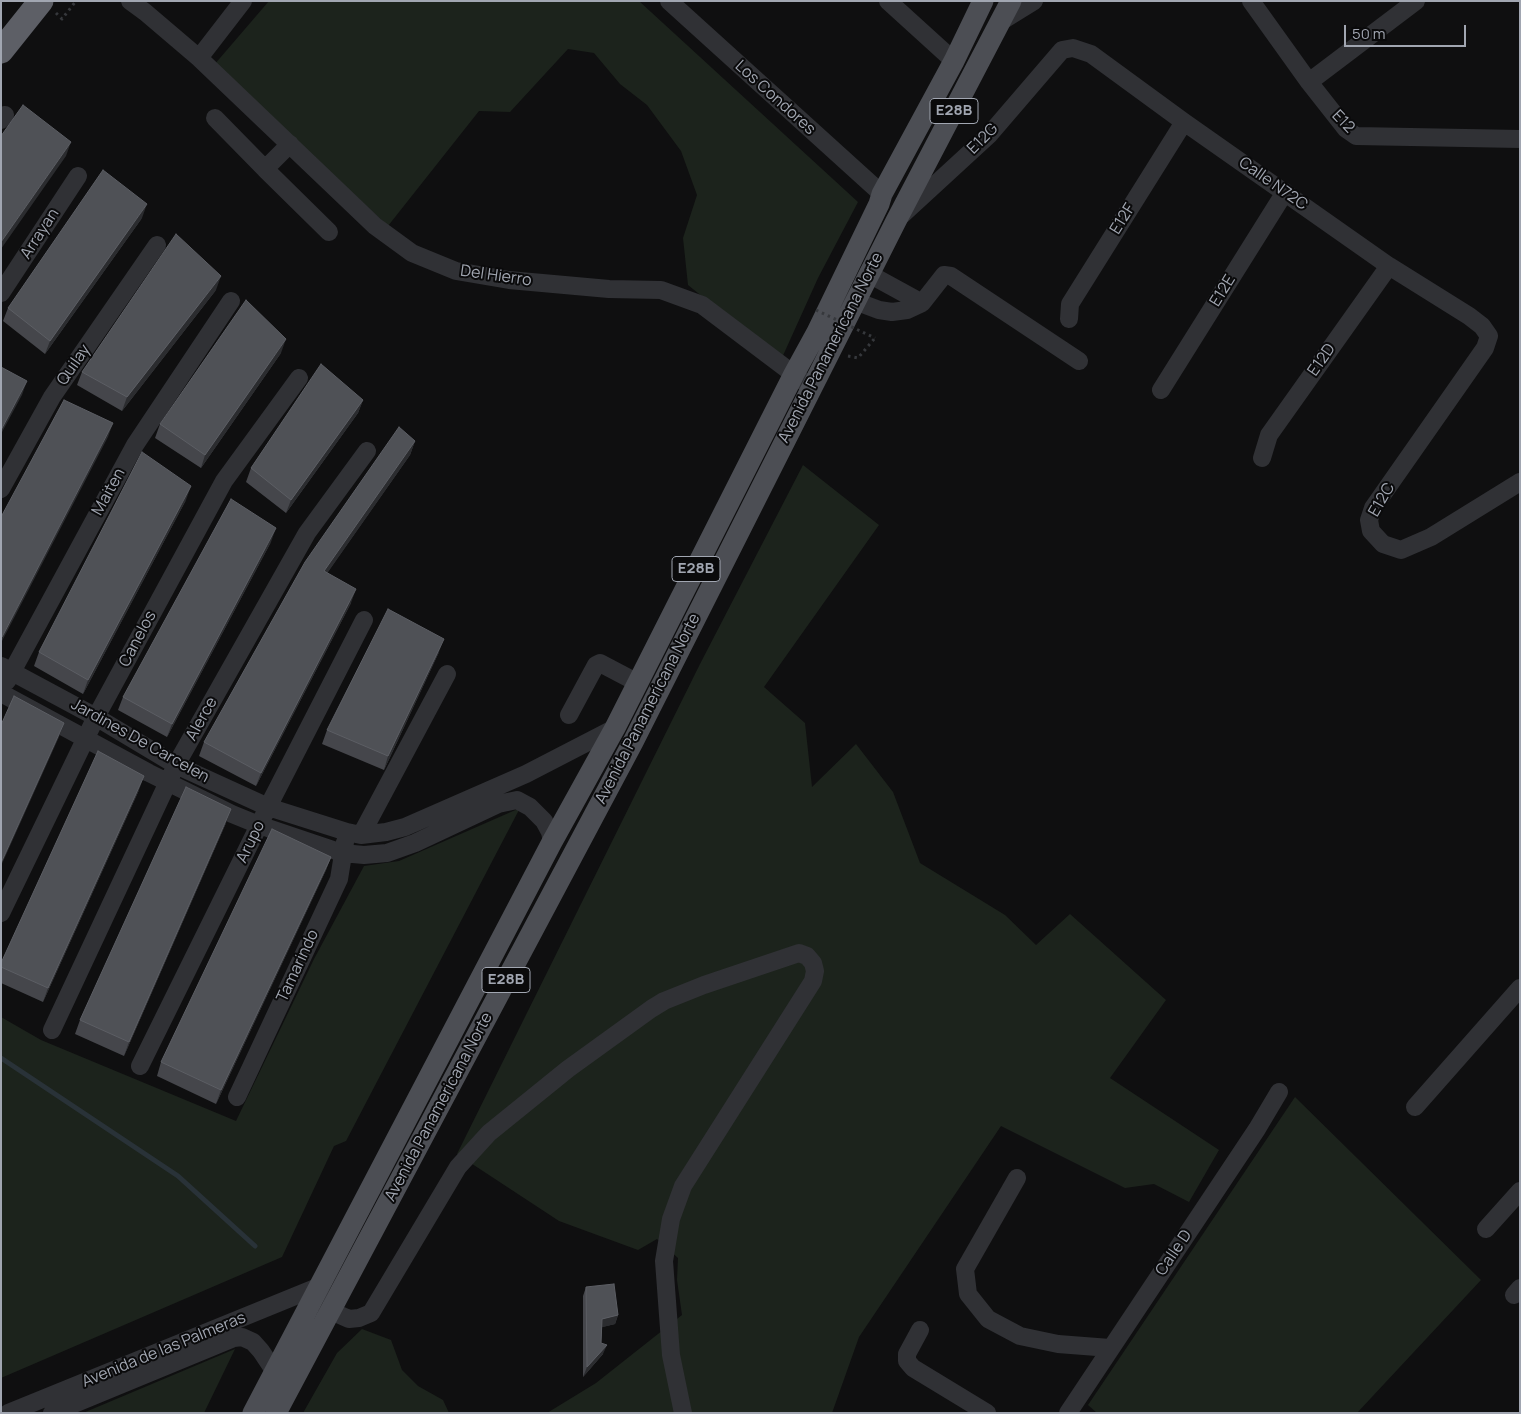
<!DOCTYPE html>
<html>
<head>
<meta charset="utf-8">
<style>
	body { margin:0 }
	#map { position:relative; width:1521px; height:1414px; overflow:hidden; background:#0f0f10; font-family:Manrope,sans-serif }
	canvas { display:block }
	.frame { position:absolute; inset:0; border:2px solid #a1a6b1; pointer-events:none }
	.scale { position:absolute; left:1344px; top:25px; width:122px; height:22px; box-sizing:border-box; border:2px solid #a1a6b1; border-top:0; padding-left:6px; font-size:15px; line-height:18px; white-space:nowrap; color:#a1a6b1; -webkit-text-stroke:4px #0a0a0b; paint-order:stroke }
</style>
</head>
<body>
<div id="map">
<canvas width="1521" height="1414"></canvas>
<div class="frame"></div>
<div class="scale">50 m</div>
</div>
<script>
const g = document.querySelector('canvas').getContext('2d');
g.lineJoin = 'round';
function fill(path, color) {
  g.fillStyle = color;
  g.fill(path, 'evenodd');
}
function poly(rows) {
  const path = new Path2D();
  for (const r of rows) {
    path.moveTo(r[0], r[1]);
    for (let i = 2; i < r.length; i += 2) path.lineTo(r[i], r[i + 1]);
  }
  return path;
}
function trace(path, color, width, dash) {
  g.strokeStyle = color;
  g.lineWidth = width;
  g.lineCap = dash ? 'butt' : 'round';
  g.setLineDash(dash || []);
  g.stroke(path);
}
function drawText(font, color, halo, rows, align = 'center') {
  g.font = font + ' Manrope,sans-serif';
  g.lineWidth = 4;
  g.setLineDash([]);
  g.textBaseline = 'middle';
  g.strokeStyle = halo;
  g.fillStyle = color;
  for (const [text, x, y, turn = 0] of rows) {
    g.save();
    g.translate(x, y);
    g.rotate((+turn || 0) * Math.PI / 180);
    g.textAlign = isNaN(turn) ? turn : align;
    if (halo) g.strokeText(text, 0, 0);
    g.fillText(text, 0, 0);
    g.restore();
  }
}
fill(poly([
	[269,1,639,1,858,202,818,278,781,360,688,285,683,238,697,195,681,151,647,105,620,84,594,53,568,49,510,112,479,111,388,226,214,65],
	[803,465,879,525,764,687,805,723,812,787,856,744,893,792,920,863,1005,915,1036,945,1070,914,1166,1000,1110,1078,1219,1150,1189,1202,1154,1184,1125,1188,1001,1126,859,1337,832,1413,547,1413,596,1383,682,1315,677,1280,678,1258,657,1239,638,1250,559,1221,457,1154,700,664],
	[520,808,346,1141,334,1146,282,1257,1,1378,1,1017,41,1040,236,1121,314,959,364,866,399,861],
	[1295,1097,1481,1280,1357,1413,1097,1413,1088,1405],
	[362,1329,391,1340,402,1370,418,1386,443,1400,449,1413,303,1413,337,1353],
	[235,1349,204,1413,83,1413]
]), '#1c231c');
trace(poly([
	[1,1058,178,1176,255,1246]
]), '#293238', 5);
trace(poly([
	[56,13,62,19,76,1],
	[848,356,858,358,875,338]
]), '#36383c', 3, [2.5, 4]);
trace(poly([
	[130,1,145,12,199,58,375,226,412,253,456,271,509,280,609,289,661,290,702,305,812,388],
	[669,1,882,194],
	[888,1,954,61],
	[1251,1,1309,82,1346,129,1356,136,1520,139],
	[1000,22,1034,1],
	[199,58,243,1],
	[1309,82,1416,1],
	[215,118,265,169],
	[1,120,5,115],
	[290,144,265,169,329,232],
	[902,215,989,135,1062,50,1073,48,1091,54,1184,122,1389,266,1469,316,1482,326,1489,336,1485,348,1373,508,1369,520,1371,531,1383,544,1401,550,1431,537,1520,482],
	[869,274,922,303],
	[1,293,78,176],
	[855,301,879,310,892,312,907,310,922,303,944,275,951,276,1079,361],
	[1069,319,1070,304,1184,122],
	[1161,390,1285,192],
	[1262,458,1269,435,1389,266],
	[1,489,52,397,157,245],
	[1,666,96,717,176,765,268,807,347,832,361,835,386,832,405,827,526,774,615,728],
	[7,681,135,445,231,301],
	[1,693,149,773,232,814,259,825,342,853,364,855,387,853,415,843,498,804,517,800,530,807,544,821,550,832,552,842],
	[569,715,596,665,600,663,638,683],
	[361,835,447,674],
	[1,913,96,717,224,481,299,378],
	[52,1030,176,765,307,533,367,451],
	[140,1066,268,807,364,620],
	[237,1097,339,879,345,842],
	[1415,1107,1520,988],
	[1017,1178,965,1269,968,1294,988,1319,1020,1336,1058,1344,1110,1348],
	[1486,1229,1520,1191],
	[1514,1295,1520,1288],
	[331,1311,349,1319,359,1318,371,1313,458,1167,489,1133,568,1069,651,1009,664,1001,704,985,799,953,807,956,813,963,815,971,813,981,683,1186,671,1219,664,1261,671,1355,683,1413],
	[920,1330,907,1354,907,1361,913,1368,987,1413],
	[8,1413,320,1286],
	[52,1413,234,1338,242,1337,253,1342,261,1351,275,1372],
	[1068,1413,1257,1129,1279,1092]
]), '#303135', 18);
trace(poly([
	[253,1413,552,842,615,728,794,374,817,332,879,204,882,194,954,61,983,1],
	[276,1413,633,742,896,221,1011,1]
]), '#4c4e54', 21);
trace(poly([
	[1,51,41,1]
]), '#5d5f66', 25);
trace(poly([
	[816,310,875,338]
]), '#36383c', 3, [2.5, 4]);
fill(poly([
	[142,218,45,354,3,321,8,308],
	[216,290,122,411,77,385,82,372],
	[281,353,201,468,155,438,160,424],
	[363,400,358,413,286,513,246,482,251,468],
	[415,441,410,455,327,573,351,603,256,786,199,756,204,742],
	[186,500,83,694,34,666,39,652],
	[271,542,167,737,118,710,123,697],
	[439,652,384,770,322,744,327,730],
	[139,790,43,1002,1,983,1,963],
	[226,823,124,1056,75,1034,80,1020],
	[331,857,326,870,216,1104,157,1076,161,1062],
	[586,1287,618,1315,615,1324,602,1327,601,1343,603,1354,583,1377,583,1296]
]), '#45464b');
fill(poly([
	[71,142,66,156,1,249,1,242],
	[147,204,142,218,45,354,50,341],
	[221,276,216,290,122,411,127,397],
	[286,339,281,353,201,468,205,455],
	[27,381,22,395,1,434,1,430],
	[363,400,358,413,286,513,291,500],
	[113,423,108,437,1,643,2,637],
	[415,441,410,455,319,585,324,571],
	[191,486,186,500,83,694,88,680],
	[276,528,271,542,167,737,172,724],
	[356,589,351,603,256,786,261,773],
	[444,639,439,652,384,770,388,756],
	[64,723,59,737,1,866,1,863],
	[144,776,139,790,43,1002,48,988],
	[231,809,226,823,124,1056,129,1042],
	[331,857,326,870,216,1104,221,1090],
	[618,1315,615,1324,599,1328,602,1319],
	[607,1345,603,1354,583,1377,587,1367]
]), '#2b2c2f');
const building = poly([
	[23,105,71,142,1,242,1,136,23,105],
	[103,170,147,204,50,341,8,308,103,170],
	[176,234,221,276,127,397,82,372,176,234],
	[246,300,286,339,205,455,160,424,246,300],
	[321,364,363,400,291,500,251,468,321,364],
	[1,367,27,381,1,430,1,367],
	[64,400,113,423,2,637,1,636,1,517,64,400],
	[399,427,415,441,324,571,356,589,261,773,204,742,305,562,399,427],
	[142,452,191,486,88,680,39,652,142,452],
	[231,499,276,528,172,724,123,697,231,499],
	[388,609,444,639,388,756,327,730,388,609],
	[14,696,64,723,1,863,1,725,14,696],
	[98,751,144,776,48,988,1,967,1,963,98,751],
	[186,787,231,809,129,1042,80,1020,186,787],
	[272,829,331,857,221,1090,161,1062,272,829],
	[614,1284,618,1315,602,1319,601,1343,607,1345,587,1367,586,1287,614,1284]
]);
fill(building, '#4f5156');
trace(building, '#5c5e64', 1);
for (const [x, y, w] of [
	[954,111,48],
	[696,569,48],
	[506,980,48]
]) {
  const box = new Path2D();
  box.roundRect(x - w / 2, y - 12.5, w, 25, 4);
  g.fillStyle = '#0a0a0b';
  g.fill(box);
  trace(box, '#a1a6b1', 1);
}
drawText('bold 15px', '#a1a6b1', null, [
	["E28B",954,111],
	["E28B",696,569],
	["E28B",506,980]
]);
drawText('16px', '#a1a6b1', '#0a0a0b', [
	["Los Condores",775,98,42],
	["E12",1343,122,46],
	["E12G",983,139,-45],
	["Calle N72C",1273,184,35],
	["E12F",1123,219,-58],
	["Arrayan",40,234,-57],
	["Del Hierro",496,276,8],
	["E12E",1223,291,-58],
	["Avenida Panamericana Norte",831,348,-63],
	["E12D",1322,360,-55],
	["Quilay",74,365,-55],
	["Maiten",109,492,-61],
	["E12C",1382,500,-60],
	["Canelos",138,639,-62],
	["Avenida Panamericana Norte",648,709,-63],
	["Alerce",202,719,-61],
	["Jardines De Carcelen",140,741,29],
	["Arupo",251,842,-64],
	["Tamarindo",298,966,-65],
	["Avenida Panamericana Norte",439,1107,-62],
	["Calle D",1174,1253,-56],
	["Avenida de las Palmeras",164,1350,-22]
]);
</script>
</body>
</html>
